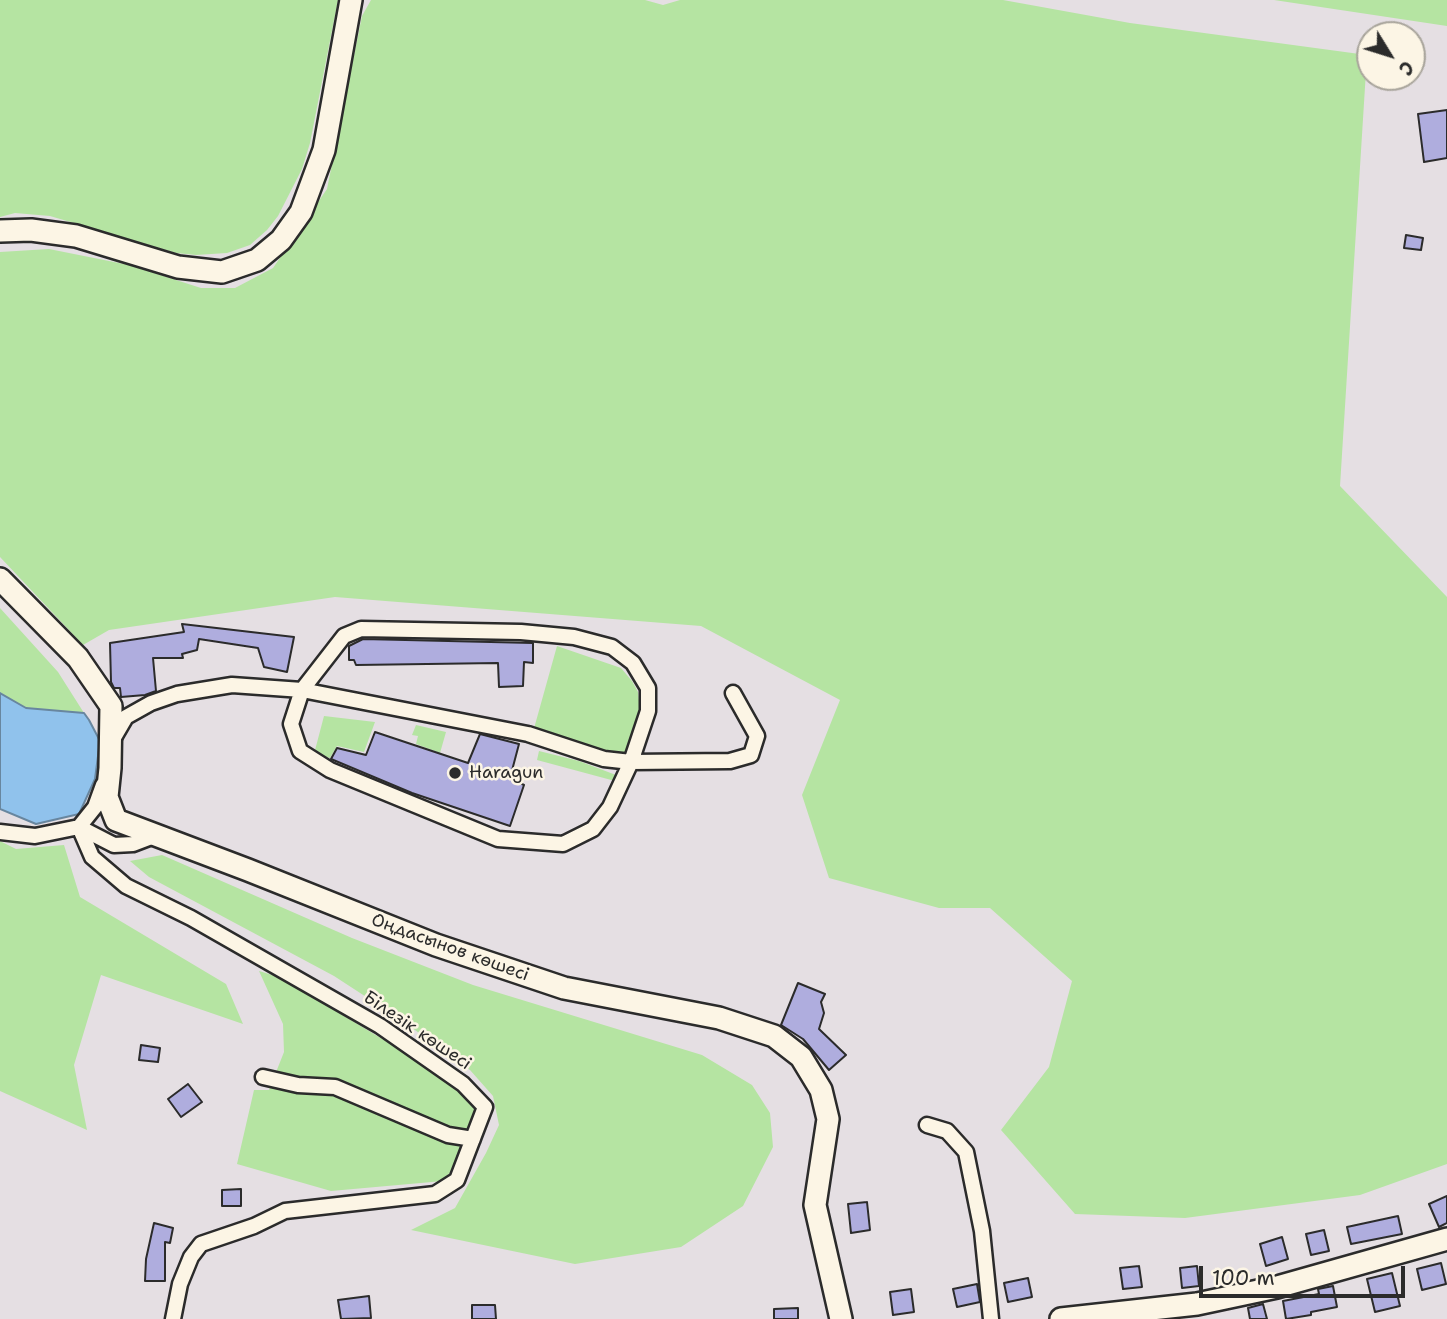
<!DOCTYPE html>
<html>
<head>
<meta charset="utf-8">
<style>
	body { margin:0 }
	#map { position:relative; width:1447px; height:1319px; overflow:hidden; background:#e5dfe3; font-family:"Shantell Sans",sans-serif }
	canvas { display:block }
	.north { position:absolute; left:1356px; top:21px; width:70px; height:70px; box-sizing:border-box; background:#fcf5e5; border:2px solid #a8a49b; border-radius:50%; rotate:128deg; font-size:19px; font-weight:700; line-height:28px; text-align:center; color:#2b2b2b }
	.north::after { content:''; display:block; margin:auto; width:24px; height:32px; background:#2b2b2b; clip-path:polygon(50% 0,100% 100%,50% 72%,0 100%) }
	.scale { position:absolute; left:1199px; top:1266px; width:206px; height:32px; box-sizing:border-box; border:4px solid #2b2b2b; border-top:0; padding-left:9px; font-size:21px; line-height:24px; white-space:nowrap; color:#2b2b2b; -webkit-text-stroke:5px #fcf5e5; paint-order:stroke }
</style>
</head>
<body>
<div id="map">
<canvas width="1447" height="1319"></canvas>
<div class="north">С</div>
<div class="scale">100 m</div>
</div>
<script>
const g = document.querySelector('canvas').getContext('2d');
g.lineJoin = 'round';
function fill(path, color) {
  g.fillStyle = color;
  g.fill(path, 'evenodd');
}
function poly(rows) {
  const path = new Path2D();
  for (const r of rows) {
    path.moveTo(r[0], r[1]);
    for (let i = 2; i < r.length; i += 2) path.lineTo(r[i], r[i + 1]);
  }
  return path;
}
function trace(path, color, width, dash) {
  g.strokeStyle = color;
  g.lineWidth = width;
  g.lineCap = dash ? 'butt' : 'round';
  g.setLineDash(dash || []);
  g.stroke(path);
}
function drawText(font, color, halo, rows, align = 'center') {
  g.font = font + ' "Shantell Sans",sans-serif';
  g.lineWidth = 5;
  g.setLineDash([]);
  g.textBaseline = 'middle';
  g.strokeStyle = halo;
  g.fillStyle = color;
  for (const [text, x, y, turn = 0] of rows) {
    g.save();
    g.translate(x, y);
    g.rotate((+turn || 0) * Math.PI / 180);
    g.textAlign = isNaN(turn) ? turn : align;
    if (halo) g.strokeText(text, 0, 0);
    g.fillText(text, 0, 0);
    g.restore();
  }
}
fill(poly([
	[0,0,338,0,310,143,302,169,278,216,267,230,250,245,227,253,196,255,176,253,50,216,15,213,0,217],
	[371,0,645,0,663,5,680,0,1003,0,1130,23,1367,55,1340,486,1447,597,1447,1164,1360,1195,1185,1218,1075,1214,1001,1130,1049,1067,1072,981,990,908,939,908,829,878,802,795,840,700,701,626,335,597,109,630,83,645,0,557,0,252,49,249,129,265,201,288,235,288,273,268,327,189,362,16],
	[1274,0,1447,0,1447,26],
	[0,608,58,672,84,713,26,708,0,693],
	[557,646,621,668,632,681,638,692,641,717,626,758,533,732],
	[324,716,375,722,364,752,337,746,330,758,314,754],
	[416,725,446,732,440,753,416,744,418,736,412,735],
	[539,751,579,761,616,775,615,781,537,760],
	[0,841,16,849,64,845,80,897,226,984,243,1024,101,975,74,1065,87,1130,0,1091],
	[162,855,352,938,473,985,702,1055,752,1085,770,1113,773,1147,743,1206,681,1247,575,1264,411,1230,455,1208,486,1153,499,1125,493,1096,470,1070,397,1017,334,976,149,877,130,861],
	[259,971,279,977,444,1076,476,1109,459,1162,443,1181,331,1191,237,1164,254,1090,269,1090,284,1052,283,1024]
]), '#b5e4a2');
const water = poly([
	[0,693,26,708,84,713,89,720,100,741,95,779,79,814,36,824,0,809,0,693]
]);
fill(water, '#90c2ec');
trace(water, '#68869f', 2);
const building = poly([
	[1447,110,1447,158,1424,162,1418,114,1447,110],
	[1406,235,1423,238,1421,250,1404,248,1406,235],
	[182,624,294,637,287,672,264,667,258,648,199,639,197,650,182,654,183,658,153,658,156,691,145,695,121,697,120,688,114,688,111,682,110,643,184,632,182,624],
	[363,639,533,643,533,663,524,662,523,686,499,687,498,663,356,665,354,660,349,660,349,646,363,639],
	[375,732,468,763,480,734,519,744,510,778,524,785,510,826,412,793,331,759,337,748,366,755,375,732],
	[798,983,825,994,821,1002,824,1013,819,1029,846,1055,829,1070,803,1039,781,1025,798,983],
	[141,1045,160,1048,158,1062,139,1060,141,1045],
	[188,1084,202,1102,181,1117,168,1099,188,1084],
	[241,1189,241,1206,222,1206,222,1190,241,1189],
	[1447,1196,1447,1223,1439,1227,1429,1204,1447,1196],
	[867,1202,870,1230,851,1233,848,1204,867,1202],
	[1398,1216,1402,1234,1351,1244,1347,1227,1398,1216],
	[154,1223,173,1228,170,1243,165,1242,165,1281,145,1281,146,1259,154,1223],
	[1324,1230,1329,1251,1311,1255,1306,1234,1324,1230],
	[1282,1237,1288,1259,1266,1266,1260,1244,1282,1237],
	[1441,1263,1446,1284,1422,1290,1417,1269,1441,1263],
	[1139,1266,1142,1287,1123,1289,1120,1268,1139,1266],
	[1197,1266,1199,1286,1182,1288,1180,1268,1197,1266],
	[1392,1273,1400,1306,1375,1312,1367,1279,1392,1273],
	[1028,1278,1032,1297,1008,1302,1004,1283,1028,1278],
	[977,1284,980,1302,957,1307,953,1289,977,1284],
	[1333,1286,1337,1307,1311,1312,1311,1315,1286,1319,1283,1301,1319,1294,1318,1289,1333,1286],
	[911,1289,914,1312,893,1315,890,1292,911,1289],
	[369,1296,371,1318,341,1319,338,1300,369,1296],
	[1263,1304,1267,1319,1250,1319,1248,1308,1263,1304],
	[472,1305,495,1305,496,1319,472,1319,472,1305],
	[798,1308,798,1319,774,1319,774,1309,798,1308]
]);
fill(building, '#afadde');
trace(building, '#2b2b2b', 2);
const street = poly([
	[361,629,521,632,574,637,612,647,633,663,648,688,648,711,631,762,610,807,593,829,563,844,498,839,330,770,300,751,291,724,302,690,344,636,361,629],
	[112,741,126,717,151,703,177,694,232,685,302,690,528,734,604,759,631,762,730,761,751,755,757,736,733,693],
	[79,827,92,857,126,886,191,918,380,1026,463,1084,485,1107,457,1180,435,1194,285,1211,254,1226,201,1244,191,1257,180,1284,173,1319],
	[79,827,114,845,133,844,154,836],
	[0,832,35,836,79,827,95,807,103,785],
	[263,1077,298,1085,335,1087,448,1135,473,1139],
	[927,1125,947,1131,966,1152,982,1231,991,1319]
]);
const secondary = poly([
	[0,231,31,230,76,236,178,267,222,272,257,260,281,240,301,212,324,150,351,0],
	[0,579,78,658,111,706,110,768,107,797,116,820,248,870,436,945,564,988,719,1018,774,1036,801,1057,821,1090,828,1119,815,1205,841,1319],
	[1061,1319,1197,1304,1277,1287,1447,1239]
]);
trace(street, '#2b2b2b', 19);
trace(secondary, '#2b2b2b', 26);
trace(street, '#fcf5e5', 14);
trace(secondary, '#fcf5e5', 21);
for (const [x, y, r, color] of [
	[455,773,7,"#2b2b2b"]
]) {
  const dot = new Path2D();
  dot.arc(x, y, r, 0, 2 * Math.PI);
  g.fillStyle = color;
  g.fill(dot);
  trace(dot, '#fcf5e5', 2.5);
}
drawText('18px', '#2b2b2b', '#fcf5e5', [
	["Haragun",469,773]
], 'left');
drawText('18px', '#2b2b2b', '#fcf5e5', [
	["Оңдасынов көшесі",450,948,20],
	["Білезік көшесі",417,1031,34]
]);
</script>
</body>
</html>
